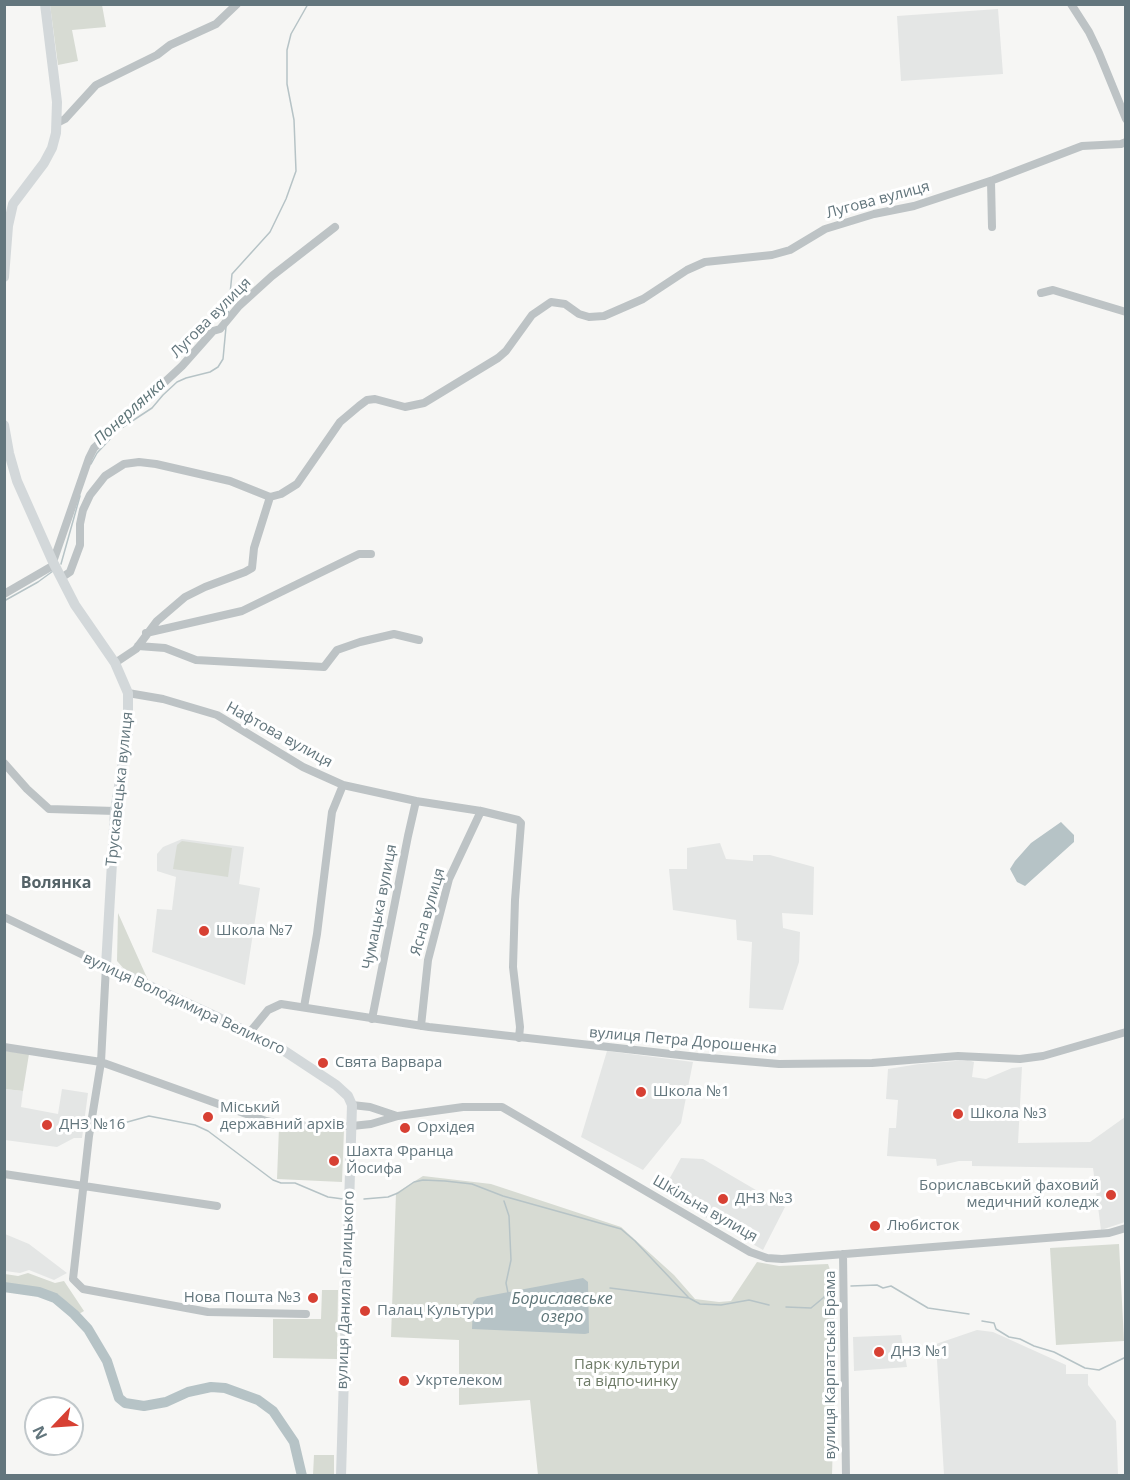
<!DOCTYPE html>
<html>
<head>
<meta charset="utf-8">
<style>
	body { margin:0 }
	#map { position:relative; width:1130px; height:1480px; overflow:hidden; background:#f6f6f4; font-family:"Open Sans",sans-serif }
	canvas { display:block }
	.frame { position:absolute; inset:0; border:6px solid #63767d; pointer-events:none }
	.north { position:absolute; left:24px; top:1396px; width:60px; height:60px; box-sizing:border-box; background:#fff; border:2px solid #c1c8cb; border-radius:50%; rotate:245deg; font-size:16px; font-weight:700; line-height:24px; text-align:center; color:#63767d }
	.north::after { content:''; display:block; margin:auto; width:21px; height:27px; background:#d74033; clip-path:polygon(50% 0,100% 100%,50% 72%,0 100%) }
</style>
</head>
<body>
<div id="map">
<canvas width="1130" height="1480"></canvas>
<div class="frame"></div>
<div class="north">N</div>
</div>
<script>
const g = document.querySelector('canvas').getContext('2d');
g.lineJoin = 'round';
function fill(path, color) {
  g.fillStyle = color;
  g.fill(path, 'evenodd');
}
function poly(rows) {
  const path = new Path2D();
  for (const r of rows) {
    path.moveTo(r[0], r[1]);
    for (let i = 2; i < r.length; i += 2) path.lineTo(r[i], r[i + 1]);
  }
  return path;
}
function trace(path, color, width, dash) {
  g.strokeStyle = color;
  g.lineWidth = width;
  g.lineCap = dash ? 'butt' : 'round';
  g.setLineDash(dash || []);
  g.stroke(path);
}
function drawText(font, color, halo, rows, align = 'center') {
  g.font = font + ' "Open Sans",sans-serif';
  g.lineWidth = 6;
  g.setLineDash([]);
  g.textBaseline = 'middle';
  g.strokeStyle = halo;
  g.fillStyle = color;
  for (const [text, x, y, turn = 0] of rows) {
    g.save();
    g.translate(x, y);
    g.rotate((+turn || 0) * Math.PI / 180);
    g.textAlign = isNaN(turn) ? turn : align;
    if (halo) g.strokeText(text, 0, 0);
    g.fillText(text, 0, 0);
    g.restore();
  }
}
fill(poly([
	[998,9,1003,74,901,81,897,16],
	[182,839,244,847,239,884,260,888,245,985,152,952,157,909,172,910,176,877,157,871,157,854,163,847],
	[720,843,726,859,753,861,753,855,770,855,814,867,813,915,782,913,783,928,800,932,799,962,783,1010,749,1008,752,942,737,940,736,920,673,910,669,869,687,869,687,848],
	[607,1051,693,1062,681,1123,643,1170,581,1137],
	[968,1060,974,1062,972,1077,986,1079,1012,1068,1022,1067,1018,1143,1090,1142,1125,1117,1125,1222,1101,1230,1093,1168,972,1166,972,1161,959,1161,937,1166,936,1159,887,1156,889,1128,896,1128,898,1100,886,1099,888,1069,919,1064],
	[5,1089,23,1091,21,1107,58,1114,62,1089,88,1093,82,1138,74,1138,57,1147,5,1140],
	[681,1158,703,1159,785,1207,763,1250,662,1192],
	[5,1234,29,1244,67,1273,54,1280,29,1270,20,1273,5,1271],
	[977,1330,993,1332,1066,1365,1066,1374,1088,1374,1088,1385,1116,1421,1118,1475,944,1475,936,1344],
	[901,1335,907,1367,854,1371,853,1337]
]), '#e4e6e5');
fill(poly([
	[50,5,102,5,106,27,72,30,78,61,58,65],
	[182,841,232,848,228,877,173,869,177,845],
	[118,913,148,980,124,969,117,961],
	[5,1051,29,1054,23,1091,5,1089],
	[279,1127,344,1130,342,1182,277,1179],
	[423,1176,491,1184,621,1227,674,1275,695,1299,719,1302,731,1301,757,1262,779,1266,828,1264,833,1278,835,1372,832,1475,538,1475,530,1400,459,1405,459,1340,391,1337,396,1193],
	[1119,1244,1124,1341,1056,1345,1050,1248],
	[28,1273,55,1283,64,1281,84,1311,79,1314,59,1295,40,1288,5,1283,5,1274,18,1276],
	[322,1290,338,1290,337,1359,273,1358,273,1319,321,1319],
	[314,1455,334,1455,334,1475,313,1475]
]), '#d7dbd3');
fill(poly([
	[1061,822,1074,835,1074,842,1025,886,1017,882,1010,869,1015,861,1031,843],
	[583,1278,588,1282,589,1333,585,1334,472,1329,473,1302,477,1298]
]), '#b6c3c6');
trace(poly([
	[228,314,232,274,270,232,286,199,296,171,294,120,287,84,287,50,291,34,308,4],
	[120,429,152,408,163,395,177,382,186,378,210,372,218,367,223,359,226,327],
	[91,464,97,453,112,437],
	[61,564,80,496],
	[4,601,38,582,53,571],
	[95,1131,149,1116,195,1125,208,1131,273,1180,281,1183,295,1183,328,1197,343,1199],
	[364,1199,388,1197,398,1193,414,1182,423,1180,445,1181,472,1184,503,1196,621,1229,635,1241,689,1298],
	[504,1201,509,1216,511,1260,506,1283,508,1293],
	[851,1286,877,1285,883,1288,891,1286,928,1308,969,1314],
	[610,1288,689,1298,700,1304,721,1305,749,1300,769,1305],
	[786,1307,811,1308,823,1298,835,1285],
	[982,1321,994,1323,996,1329,1009,1337,1020,1339,1034,1346,1054,1352,1085,1368,1099,1370,1126,1357]
]), '#b6c3c6', 1.5);
trace(poly([
	[4,1287,39,1292,55,1298,74,1314,88,1329,107,1361,119,1398,125,1403,144,1406,166,1402,188,1392,211,1387,225,1388,258,1400,273,1411,294,1442,302,1476]
]), '#b6c3c6', 10);
trace(poly([
	[1071,4,1089,32,1099,53,1126,119],
	[57,123,65,119,96,85,157,55,170,45,216,24,237,4],
	[991,181,992,227],
	[1041,293,1053,290,1126,312],
	[53,562,89,458,94,448,182,366,213,331,220,329,239,306,272,276,335,227],
	[61,578,70,572,80,545,80,524,83,510,90,495,105,476,124,464,139,462,156,464,230,481,270,497,281,494,297,484,340,422,359,406,367,400,375,399,405,407,424,403,498,358,506,351,532,315,551,302,565,304,579,314,589,317,604,316,643,299,687,270,705,262,772,255,790,250,825,229,874,214,914,206,993,180,1082,146,1121,144,1126,142],
	[4,594,54,565],
	[146,633,242,611,359,554,371,554],
	[138,646,165,648,196,660,324,667,337,650,360,642,394,634,419,640],
	[115,663,136,649,157,621,185,597,205,587,245,572,252,568,254,548,270,497],
	[128,693,163,699,217,715,303,767,343,785,416,801,481,811,518,820,521,823,515,900,513,967,520,1027,519,1038],
	[4,763,27,789,49,809,115,811],
	[4,917,106,966,101,1062,89,1136,73,1279,83,1289,208,1312,306,1314],
	[304,1007,317,934,332,812,343,785],
	[372,1019,408,836,416,801],
	[421,1026,428,960,449,879,481,811],
	[250,1032,268,1010,281,1004,429,1027,698,1057,779,1064,872,1063,958,1056,1020,1059,1043,1056,1126,1032],
	[4,1047,101,1062,266,1121,286,1125,352,1126,371,1124,398,1116,463,1107,502,1107,750,1252,767,1258,782,1259,1109,1233,1126,1228],
	[352,1105,370,1107,397,1116],
	[4,1174,217,1206],
	[843,1254,846,1476]
]), '#bdc3c5', 8);
trace(poly([
	[4,277,8,226,13,204,44,163,52,148,56,133,57,102,45,4],
	[4,425,9,453,17,481,53,562,75,605,115,663,128,693,128,731,115,811,106,966,215,1016,283,1050,336,1085,348,1096,352,1105,341,1476]
]), '#d3d8da', 10);
for (const [x, y, r, color] of [
	[204,931,6,"#d74033"],
	[323,1063,6,"#d74033"],
	[641,1092,6,"#d74033"],
	[958,1114,6,"#d74033"],
	[208,1117,6,"#d74033"],
	[47,1125,6,"#d74033"],
	[405,1128,6,"#d74033"],
	[334,1161,6,"#d74033"],
	[1111,1195,6,"#d74033"],
	[723,1199,6,"#d74033"],
	[875,1226,6,"#d74033"],
	[313,1298,6,"#d74033"],
	[365,1311,6,"#d74033"],
	[879,1352,6,"#d74033"],
	[404,1381,6,"#d74033"]
]) {
  const dot = new Path2D();
  dot.arc(x, y, r, 0, 2 * Math.PI);
  g.fillStyle = color;
  g.fill(dot);
  trace(dot, '#fff', 2);
}
drawText('15px', '#63767d', '#fff', [
	["Лугова вулиця",878,200,-15],
	["Лугова вулиця",211,318,-45],
	["Нафтова вулиця",279,735,29],
	["Трускавецька вулиця",120,789,-84],
	["Чумацька вулиця",380,907,-79],
	["Ясна вулиця",428,912,-74],
	["вулиця Володимира Великого",184,1004,25],
	["вулиця Петра Дорошенка",683,1041,5],
	["Шкільна вулиця",705,1209,30],
	["вулиця Данила Галицького",346,1290,-88],
	["вулиця Карпатська Брама",831,1365,-90]
]);
drawText('15px', '#63767d', '#fff', [
	["Школа №7",216,931],
	["Свята Варвара",335,1063],
	["Школа №1",653,1092],
	["Міський",220,1108],
	["державний архів",220,1125],
	["Школа №3",970,1114],
	["ДНЗ №16",59,1125],
	["Орхідея",417,1128],
	["Шахта Франца",346,1152],
	["Йосифа",346,1169],
	["Бориславський фаховий",1099,1186,"right"],
	["медичний коледж",1099,1203,"right"],
	["ДНЗ №3",735,1199],
	["Любисток",887,1226],
	["Нова Пошта №3",301,1298,"right"],
	["Палац Культури",377,1311],
	["ДНЗ №1",891,1352],
	["Укртелеком",416,1381]
], 'left');
drawText('15px', '#6d7a66', '#fff', [
	["Парк культури",627,1365],
	["та відпочинку",627,1382]
]);
drawText('italic 16px', '#5e7578', '#fff', [
	["Понерлянка",130,412,-42],
	["Бориславське",562,1299],
	["озеро",562,1317]
]);
drawText('bold 16px', '#556368', '#fff', [
	["Волянка",56,883]
]);
</script>
</body>
</html>
